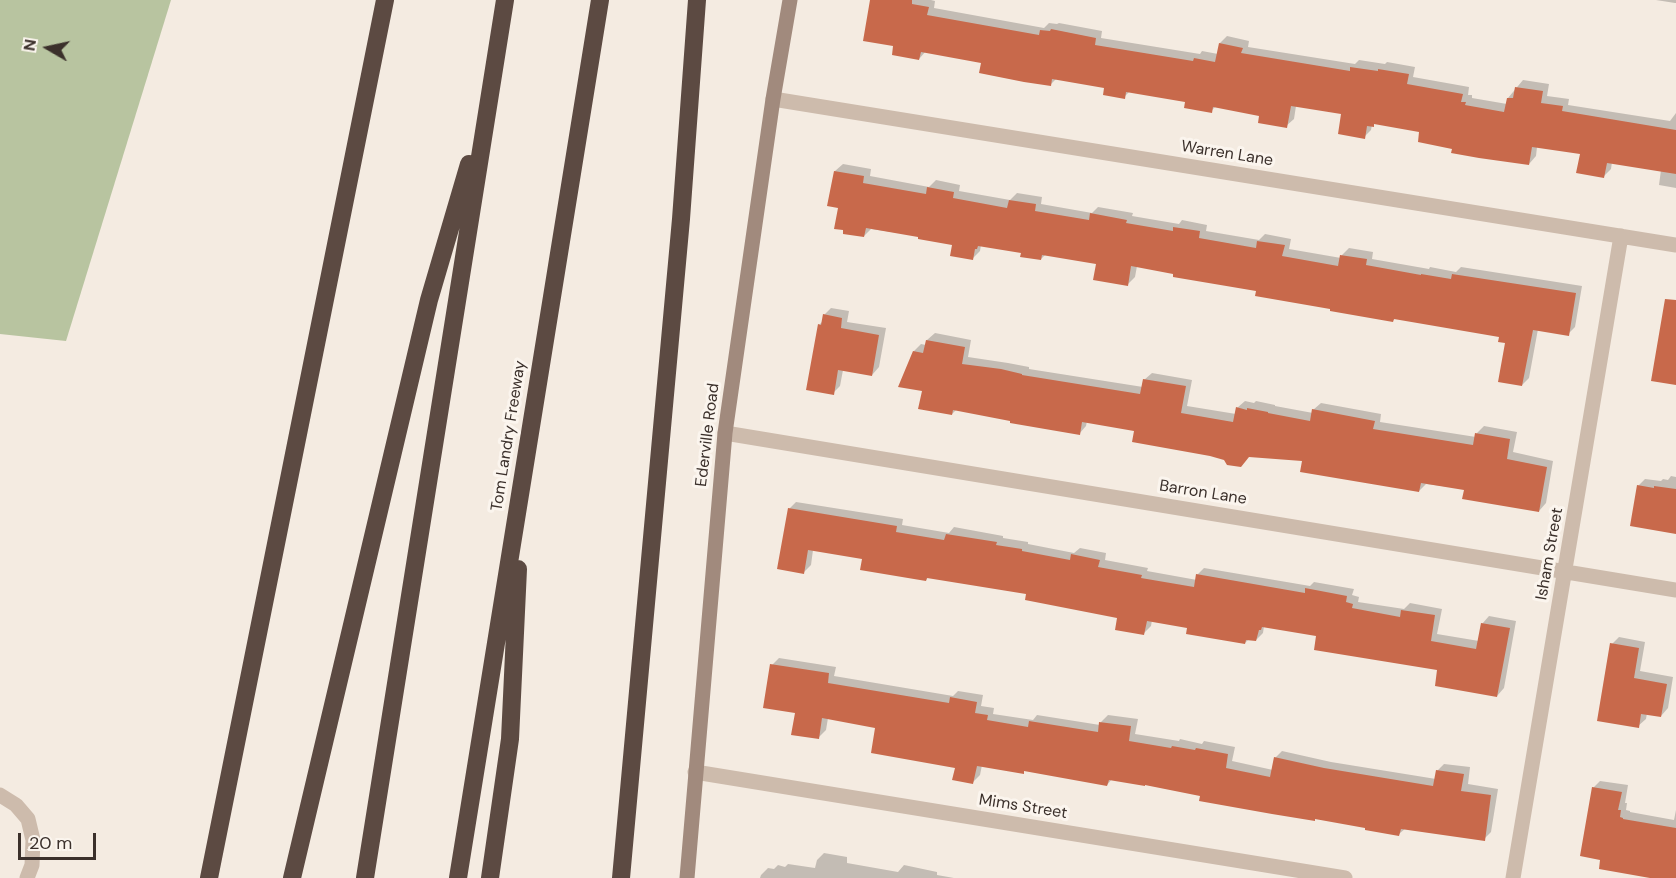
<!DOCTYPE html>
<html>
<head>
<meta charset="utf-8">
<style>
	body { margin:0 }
	#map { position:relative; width:1676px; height:878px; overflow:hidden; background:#f4ebe1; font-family:"DM Sans",sans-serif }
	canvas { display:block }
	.north { position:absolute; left:18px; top:18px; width:60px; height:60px; -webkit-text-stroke:4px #fbf5ee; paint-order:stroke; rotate:279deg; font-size:16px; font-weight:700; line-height:24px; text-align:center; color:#3b302b }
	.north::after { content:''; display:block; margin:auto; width:21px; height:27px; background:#3b302b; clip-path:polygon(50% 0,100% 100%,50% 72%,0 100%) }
	.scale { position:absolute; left:18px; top:833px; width:78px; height:27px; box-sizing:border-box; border:3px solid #3b302b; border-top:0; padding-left:8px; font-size:18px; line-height:21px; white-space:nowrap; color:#3b302b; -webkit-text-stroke:4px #fbf5ee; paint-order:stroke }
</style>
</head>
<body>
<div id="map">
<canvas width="1676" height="878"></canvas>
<div class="north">N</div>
<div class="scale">20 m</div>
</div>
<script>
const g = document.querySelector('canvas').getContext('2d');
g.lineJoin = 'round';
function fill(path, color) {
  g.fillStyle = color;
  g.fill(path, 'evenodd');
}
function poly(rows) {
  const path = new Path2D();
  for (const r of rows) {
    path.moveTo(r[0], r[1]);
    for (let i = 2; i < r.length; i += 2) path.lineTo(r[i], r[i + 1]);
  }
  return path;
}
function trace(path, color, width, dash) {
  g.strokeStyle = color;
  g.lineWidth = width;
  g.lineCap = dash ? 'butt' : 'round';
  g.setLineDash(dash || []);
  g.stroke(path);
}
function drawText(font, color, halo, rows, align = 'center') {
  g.font = font + ' "DM Sans",sans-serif';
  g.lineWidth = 6;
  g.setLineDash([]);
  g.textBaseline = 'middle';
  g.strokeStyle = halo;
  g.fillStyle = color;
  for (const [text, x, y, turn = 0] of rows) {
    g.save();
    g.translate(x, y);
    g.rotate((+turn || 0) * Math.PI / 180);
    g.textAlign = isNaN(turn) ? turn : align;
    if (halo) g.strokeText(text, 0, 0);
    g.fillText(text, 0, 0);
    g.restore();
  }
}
fill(poly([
	[0,0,171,0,66,341,0,334]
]), '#b8c4a0');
fill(poly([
	[871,0,931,0,935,1,934,8,1044,28,1049,23,1057,24,1059,23,1102,31,1101,38,1200,54,1202,51,1218,54,1220,43,1227,36,1249,41,1248,47,1355,64,1359,60,1385,64,1387,62,1415,67,1413,77,1469,87,1468,95,1472,95,1472,98,1507,104,1508,98,1523,80,1549,84,1547,96,1569,99,1568,105,1670,121,1676,113,1676,188,1659,185,1661,170,1612,162,1611,169,1604,176,1581,153,1537,147,1536,156,1529,164,1454,147,1421,131,1376,123,1372,125,1371,130,1364,137,1343,113,1296,106,1294,119,1286,126,1261,115,1216,106,1211,111,1187,100,1130,91,1124,97,1106,87,1057,78,1050,85,983,62,926,51,919,59,895,45],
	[1656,0,1676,0,1676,3,1675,3],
	[843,164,871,169,870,176,929,187,936,180,960,185,959,191,1010,200,1017,193,1042,197,1041,204,1092,213,1098,207,1133,213,1132,216,1179,224,1182,220,1207,225,1206,231,1259,240,1265,234,1291,239,1289,249,1341,258,1342,255,1349,248,1373,252,1372,259,1429,269,1430,267,1456,272,1461,267,1582,286,1575,327,1568,334,1538,329,1529,378,1522,385,1507,342,1501,336,1396,318,1392,321,1257,290,1137,266,1135,277,1128,284,1098,263,1046,254,1041,259,1023,251,981,245,980,251,973,258,954,244,920,236,871,229,864,236,839,207,835,171],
	[831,308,849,311,847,322,886,328,879,367,872,375,843,370,840,386,833,393,819,325,823,321,824,315],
	[935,333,971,340,968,357,1008,363,1029,367,1029,369,1143,387,1144,380,1152,373,1192,380,1187,406,1236,414,1237,408,1245,401,1254,403,1256,401,1275,405,1275,406,1313,413,1313,410,1321,403,1381,414,1380,422,1476,437,1477,433,1484,426,1517,432,1513,452,1553,461,1546,503,1539,511,1466,489,1426,484,1419,491,1304,460,1250,456,1225,458,1136,430,1087,421,1086,426,1079,434,957,409,952,414,924,390,914,351,921,344,926,345,927,340],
	[1671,476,1676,477,1676,533,1638,486,1645,479,1661,481,1663,479,1668,480],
	[796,502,903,519,902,525,949,533,954,527,1003,536,1003,538,1028,542,1028,544,1074,553,1080,548,1106,553,1105,560,1148,568,1147,571,1197,580,1197,575,1204,568,1310,586,1314,582,1354,589,1352,595,1359,597,1358,602,1404,609,1410,603,1442,609,1437,634,1479,641,1482,624,1489,616,1516,621,1504,688,1497,696,1439,669,1318,635,1264,626,1263,633,1256,640,1249,639,1245,643,1189,627,1152,620,1151,626,1144,633,1119,617,1027,593,929,576,926,580,863,558,813,550,811,565,804,572,789,509],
	[1619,637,1645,642,1640,671,1673,677,1668,708,1661,716,1647,713,1646,719,1638,726,1612,644],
	[779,658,836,667,834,676,953,696,958,691,983,695,981,706,994,708,993,714,1033,720,1037,715,1100,725,1101,722,1108,715,1138,719,1135,734,1179,741,1180,739,1202,744,1204,741,1235,747,1232,761,1273,770,1275,758,1282,751,1331,762,1436,779,1437,771,1444,764,1470,767,1468,784,1498,789,1491,832,1484,839,1406,828,1399,834,1367,827,1202,794,1112,779,1107,785,1025,770,1023,772,982,765,980,775,973,782,956,767,877,727,828,718,826,730,818,738,796,712,772,665],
	[1600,781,1628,785,1625,803,1627,803,1626,810,1630,811,1630,812,1674,820,1676,810,1676,878,1666,878,1602,859,1593,788],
	[824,853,847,857,847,863,898,872,904,865,937,872,937,875,954,878,760,878,761,875,768,868,774,869,778,865,785,867,788,864,815,868,817,860]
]), '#0003');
fill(poly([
	[870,0,912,0,912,4,929,7,927,15,1039,35,1040,30,1050,31,1051,29,1096,38,1095,45,1193,61,1194,58,1215,62,1219,43,1243,48,1241,53,1350,71,1350,67,1378,71,1378,69,1409,74,1407,84,1463,94,1461,102,1466,102,1465,105,1504,112,1507,98,1513,98,1515,87,1543,91,1541,103,1563,106,1562,111,1676,130,1676,174,1607,163,1604,178,1576,173,1580,154,1532,147,1529,165,1479,158,1451,153,1452,149,1418,142,1419,132,1374,124,1374,127,1367,126,1365,139,1338,134,1341,114,1291,106,1287,128,1258,123,1259,116,1213,107,1212,113,1184,108,1185,102,1126,92,1125,99,1103,95,1104,88,1052,79,1051,86,1024,82,979,73,981,63,921,52,919,60,892,55,893,46,863,41],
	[834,171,864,176,863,183,926,194,927,187,954,192,953,198,1007,208,1009,200,1036,204,1035,211,1089,220,1090,213,1127,220,1126,223,1173,231,1173,227,1200,231,1199,238,1256,248,1257,241,1285,245,1282,256,1338,266,1340,255,1367,259,1366,265,1421,275,1421,274,1451,279,1452,274,1576,293,1569,336,1533,330,1522,386,1498,382,1505,343,1498,342,1499,337,1394,319,1393,322,1330,311,1330,309,1255,296,1256,291,1173,277,1173,274,1131,266,1128,286,1093,280,1096,264,1042,255,1041,260,1020,257,1021,253,978,246,977,249,975,249,973,260,950,256,952,245,918,239,918,237,866,228,864,237,843,234,843,230,834,229,838,208,827,206],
	[1665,299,1676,300,1676,385,1651,381],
	[823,314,842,318,841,328,879,335,872,376,838,370,834,395,806,390,818,324,821,325],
	[926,340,965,347,962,364,1001,369,1022,374,1022,375,1140,394,1143,379,1186,386,1181,413,1233,422,1236,407,1247,410,1247,408,1268,412,1268,413,1310,421,1312,409,1375,421,1373,429,1473,445,1475,433,1510,439,1507,459,1547,467,1539,512,1462,499,1464,490,1421,483,1419,492,1300,472,1302,461,1249,457,1241,467,1227,465,1224,460,1210,456,1132,442,1134,431,1082,422,1080,435,1010,423,1010,421,953,410,952,415,918,409,922,391,898,387,913,351,923,353],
	[1637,485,1654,488,1654,486,1676,489,1676,534,1630,526],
	[788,508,897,526,896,532,944,540,946,534,997,542,996,545,1022,549,1022,551,1070,560,1071,554,1100,560,1098,567,1142,575,1141,578,1194,587,1196,574,1305,593,1305,588,1347,596,1346,602,1353,604,1352,608,1400,617,1401,610,1435,615,1431,641,1476,649,1481,623,1510,628,1497,697,1435,686,1437,670,1314,650,1316,636,1262,627,1261,630,1259,630,1256,641,1246,640,1245,644,1186,634,1187,628,1147,621,1144,635,1115,630,1117,618,1025,600,1026,594,927,578,926,581,860,570,862,559,808,550,804,574,777,569],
	[1610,643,1639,648,1634,678,1667,684,1661,717,1641,714,1639,728,1597,721],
	[770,664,829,673,828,683,949,703,950,697,977,702,975,713,988,715,987,720,1028,727,1029,721,1098,732,1099,722,1131,726,1129,741,1171,748,1172,746,1195,750,1196,748,1228,754,1226,768,1270,777,1274,757,1324,768,1433,786,1436,770,1464,774,1461,791,1491,795,1485,841,1401,829,1399,836,1365,830,1365,828,1315,819,1315,821,1272,814,1199,801,1200,796,1145,785,1145,786,1109,780,1107,786,1024,771,1024,774,977,766,973,784,952,780,955,768,871,753,875,728,822,718,819,739,791,735,795,713,763,708],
	[1592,787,1622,792,1618,810,1621,810,1620,817,1623,818,1623,819,1676,828,1676,878,1650,878,1599,869,1600,860,1580,856]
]), '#c8694b');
trace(poly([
	[0,795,16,805,28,819,33,840,32,865,27,878]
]), '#cdbbac', 15);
trace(poly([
	[773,99,1676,245],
	[725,433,1676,590],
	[695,772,1345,878],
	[1513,878,1621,236]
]), '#cdbbac', 15);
trace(poly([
	[687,878,725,433,773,99,790,0]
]), '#a18a7d', 15);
trace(poly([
	[209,878,385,0],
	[292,878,429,300,469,164],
	[365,878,505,0],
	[458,878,600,0],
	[490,878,510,739,518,569],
	[621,878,681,219,697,0]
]), '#5c4a42', 18);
drawText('16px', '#3b302b', '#fbf5ee', [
	["Warren Lane",1227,154,9],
	["Ederville Road",708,435,-83],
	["Tom Landry Freeway",509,436,-81],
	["Barron Lane",1203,493,9],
	["Isham Street",1550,554,-80],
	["Mims Street",1023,807,9]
]);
</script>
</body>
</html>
